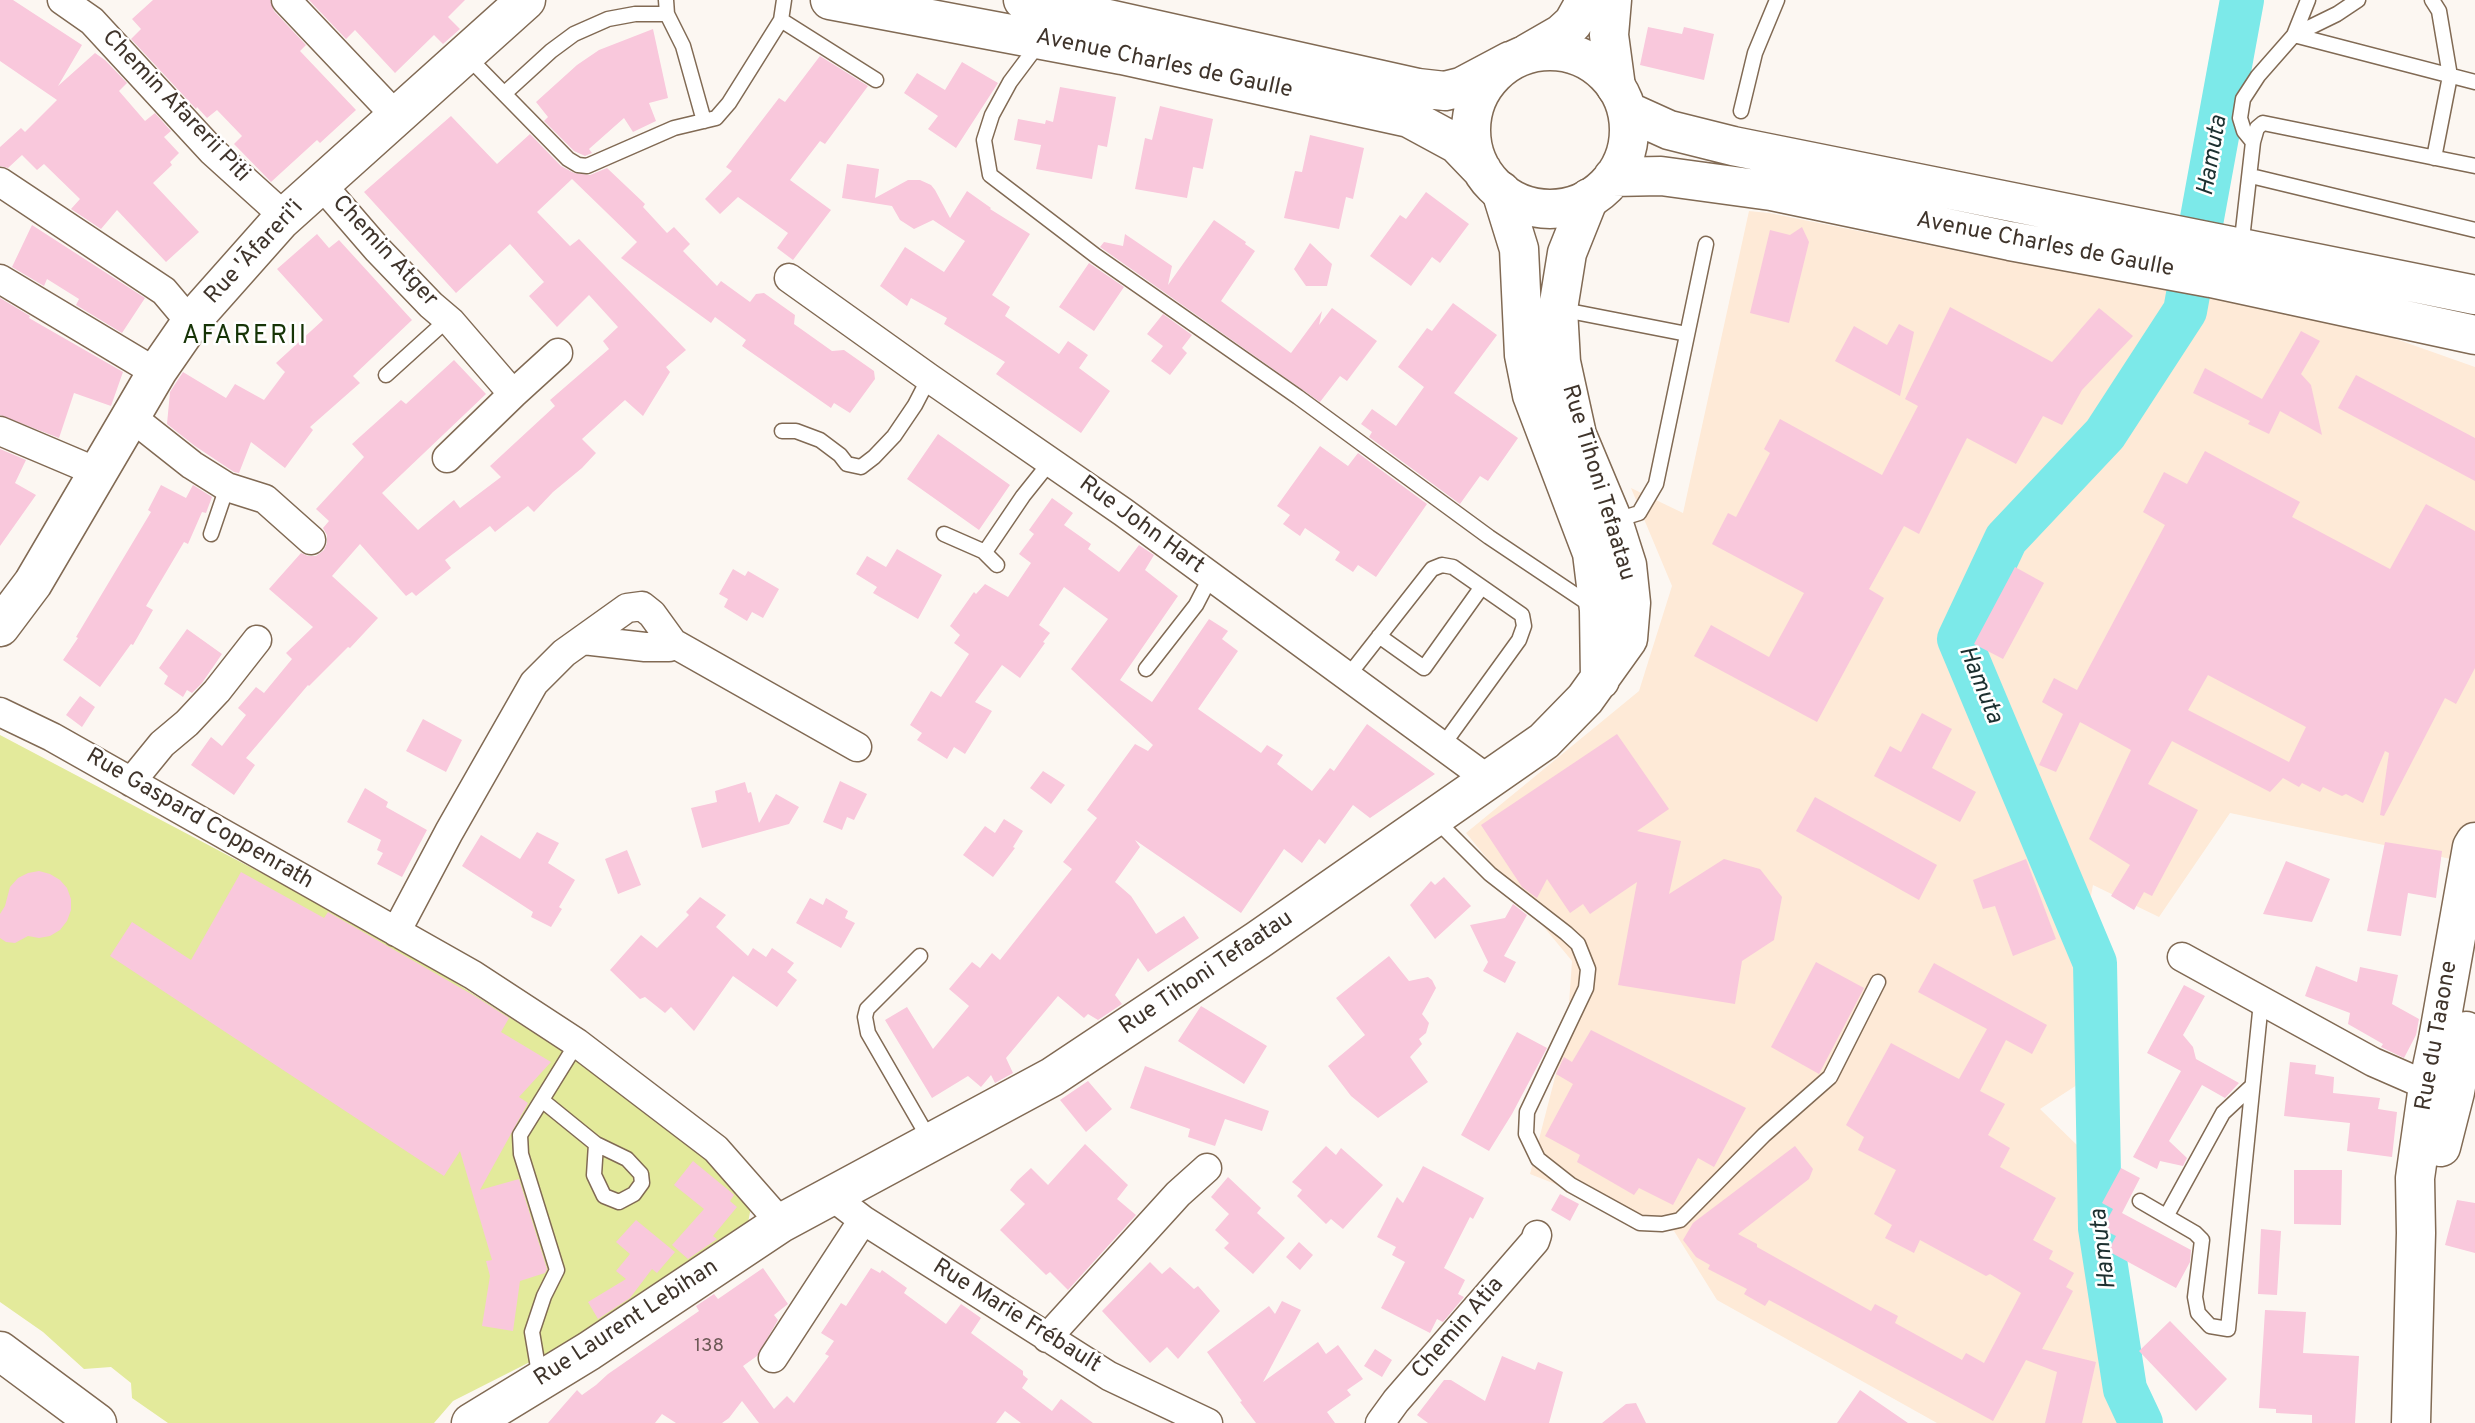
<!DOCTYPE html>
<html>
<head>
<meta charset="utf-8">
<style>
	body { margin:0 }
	canvas { display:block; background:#fcf7f2 }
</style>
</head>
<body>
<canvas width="2475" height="1423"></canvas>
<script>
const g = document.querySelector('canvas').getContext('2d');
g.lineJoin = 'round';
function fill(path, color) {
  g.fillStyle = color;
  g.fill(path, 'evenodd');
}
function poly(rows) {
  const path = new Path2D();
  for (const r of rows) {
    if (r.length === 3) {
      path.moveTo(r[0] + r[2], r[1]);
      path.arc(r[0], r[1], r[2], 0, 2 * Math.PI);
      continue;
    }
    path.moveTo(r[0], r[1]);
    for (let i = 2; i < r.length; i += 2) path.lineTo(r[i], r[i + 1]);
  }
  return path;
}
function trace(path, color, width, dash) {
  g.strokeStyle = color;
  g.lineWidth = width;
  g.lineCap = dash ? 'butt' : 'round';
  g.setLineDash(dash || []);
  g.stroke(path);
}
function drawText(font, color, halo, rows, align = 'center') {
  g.font = font + ' Overpass,sans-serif';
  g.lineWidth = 5;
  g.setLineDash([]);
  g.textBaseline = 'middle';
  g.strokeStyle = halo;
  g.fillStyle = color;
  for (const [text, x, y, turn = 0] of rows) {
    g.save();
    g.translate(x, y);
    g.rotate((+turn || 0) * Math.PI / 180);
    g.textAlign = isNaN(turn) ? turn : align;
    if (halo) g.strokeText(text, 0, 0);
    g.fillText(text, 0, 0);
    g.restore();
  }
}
fill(poly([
	[1749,211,1769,213,1982,256,2342,320,2475,367,2475,864,2230,813,2159,917,2093,885,2086,922,2077,1085,2040,1109,2079,1147,2094,1305,2136,1423,1937,1423,1717,1300,1674,1231,1530,1174,1567,1031,1572,961,1466,833,1639,691,1672,586,1631,488,1683,513]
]), '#feead7');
fill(poly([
	[0,735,392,942,612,1083,753,1196,745,1239,670,1291,453,1401,434,1423,168,1423,132,1398,131,1383,111,1367,84,1369,43,1332,0,1302]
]), '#e3ea9b');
trace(poly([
	[2141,1423,2125,1389,2100,1228,2095,963,1959,639,2006,539,2105,434,2185,311,2242,0]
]), '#7ce9e9', 44);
fill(poly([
	[0,0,13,0,82,45,58,86,95,53,105,60,127,83,119,91,145,121,155,113,171,131,164,137,179,153,170,162,172,165,153,183,199,232,166,262,117,210,101,229,71,209,80,199,44,164,37,170,22,155,8,168,0,166,0,147,21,128,25,132,57,100,0,61],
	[153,0,270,0,274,11,306,45,300,51,356,110,320,143,317,140,271,182,234,144,242,136,217,110,207,118,197,107,196,109,131,39,141,29,132,19],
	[309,0,465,0,448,17,460,29,443,44,434,35,395,73,355,30,346,39],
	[1648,27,1682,34,1684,27,1714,34,1704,80,1640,65],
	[653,29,668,98,649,103,656,121,633,132,624,118,589,149,592,153,585,156,574,151,544,121,548,117,536,102,577,65,599,50],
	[820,56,868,86,825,144,820,141,790,180,831,210,793,260,777,248,788,233,738,197,720,214,705,199,732,171,726,167,779,98,785,102],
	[962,62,998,83,956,148,928,129,938,116,904,93,917,73,945,90],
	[1060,87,1116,97,1107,147,1098,145,1092,179,1036,169,1041,145,1014,140,1018,119,1045,124,1046,120,1053,122],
	[1160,106,1213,119,1203,169,1193,167,1187,198,1135,189,1145,138,1152,140],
	[451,116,497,164,530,134,561,166,574,173,590,175,607,168,645,204,643,207,667,233,674,227,690,244,683,251,717,286,721,281,750,302,756,294,764,293,795,315,794,324,832,351,844,350,874,371,875,379,850,413,834,403,831,408,742,346,746,340,715,317,711,323,621,258,637,242,572,179,537,212,570,246,579,239,686,350,666,367,670,372,643,416,625,400,582,439,596,453,582,468,553,492,534,512,528,506,495,532,490,526,445,560,451,568,416,596,412,592,406,596,360,544,332,576,378,618,350,648,348,647,309,686,308,685,246,758,255,765,234,795,191,765,211,737,222,746,246,715,238,708,256,687,264,693,292,659,286,653,313,627,269,589,301,553,308,556,316,556,324,550,327,543,327,535,323,528,329,521,316,509,364,457,352,444,401,400,406,404,454,360,486,394,382,493,418,530,454,500,460,508,501,477,490,466,555,406,550,400,609,349,603,341,618,327,589,295,557,327,529,296,544,282,510,244,456,293,364,192],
	[1310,135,1364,148,1353,199,1346,197,1339,229,1284,218,1295,171,1302,172],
	[847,164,879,169,875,198,908,180,920,180,931,185,935,190,950,218,967,191,991,208,990,209,1030,234,992,295,1010,307,1005,316,1059,354,1068,341,1088,355,1079,368,1110,391,1081,433,996,374,1005,362,944,324,947,318,911,298,907,306,880,286,905,247,944,272,965,241,933,220,914,229,900,220,892,206,842,198],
	[1426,192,1469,224,1440,263,1432,257,1411,286,1370,256,1400,215,1406,219],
	[1214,220,1246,242,1245,244,1255,251,1221,301,1291,353,1322,311,1319,325,1332,308,1377,341,1347,381,1340,376,1320,402,1100,247,1104,242,1123,246,1125,234,1172,266,1168,285],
	[32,225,145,298,122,333,76,305,79,299,47,279,44,286,12,267],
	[1802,227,1809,242,1789,323,1750,313,1770,230,1790,235],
	[317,234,329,248,339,240,412,320,353,376,360,383,310,427,313,430,285,468,251,442,239,473,234,472,195,446,167,424,170,392,183,372,226,398,235,384,264,400,285,372,276,363,323,320,277,269],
	[1310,243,1332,264,1327,286,1306,286,1294,269],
	[1089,263,1124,287,1094,331,1059,307],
	[0,298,30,316,29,318,123,372,111,406,74,393,59,438,0,415],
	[1453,303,1497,335,1454,393,1518,438,1488,481,1480,476,1460,504,1369,437,1372,432,1361,424,1372,409,1396,426,1424,387,1398,367,1427,328,1432,331],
	[1950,307,2052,362,2099,308,2133,336,2082,390,2062,425,2043,416,2016,464,1967,438,1919,534,1904,526,1869,589,1884,598,1817,722,1694,656,1711,625,1769,657,1804,593,1712,544,1728,513,1736,517,1770,453,1764,449,1780,419,1882,475,1918,406,1905,399],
	[1163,314,1192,335,1182,348,1187,353,1170,375,1151,361,1163,346,1147,334],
	[1899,324,1914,332,1900,396,1835,361,1854,326,1887,345],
	[2301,331,2320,341,2301,374,2311,385,2322,435,2280,411,2269,434,2248,424,2250,421,2193,393,2205,368,2262,399],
	[2356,375,2475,438,2475,481,2338,408],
	[938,434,1010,485,979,530,907,479],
	[1320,446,1348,466,1358,453,1427,504,1376,577,1358,565,1353,572,1335,560,1340,552,1305,528,1300,536,1283,524,1290,515,1277,506],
	[0,449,26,460,15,483,36,495,0,546],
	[2205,451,2300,502,2292,517,2390,569,2426,504,2475,531,2475,668,2456,704,2445,698,2384,816,2380,815,2389,753,2385,751,2363,803,2346,794,2342,796,2323,787,2320,792,2302,783,2299,787,2283,778,2270,792,2172,741,2148,784,2198,810,2152,896,2144,892,2134,910,2111,896,2130,865,2089,839,2131,750,2080,722,2056,772,2039,765,2063,714,2042,702,2054,678,2077,690,2165,525,2143,512,2164,472,2187,484],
	[2208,675,2306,727,2289,762,2188,710],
	[161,485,186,498,193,485,212,497,206,513,202,512,188,544,184,542,146,606,153,610,133,645,131,644,100,687,63,660,78,638,76,637,151,512,148,510],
	[1052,498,1073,513,1064,525,1091,544,1088,549,1119,572,1139,545,1154,555,1145,570,1178,596,1120,680,1152,702,1209,619,1228,631,1222,639,1238,651,1198,709,1261,753,1267,745,1283,755,1277,764,1312,791,1330,768,1334,771,1367,724,1435,774,1370,818,1353,805,1325,844,1319,839,1302,863,1284,849,1241,913,1135,840,1140,847,1115,882,1131,896,1156,934,1184,916,1199,938,1148,972,1138,958,1115,995,1122,1004,1098,1020,1088,1014,1084,1018,1058,996,1006,1058,1013,1073,995,1083,991,1075,981,1087,968,1076,932,1098,885,1020,907,1007,933,1049,969,1006,949,989,972,962,980,968,992,953,1000,960,1072,869,1063,862,1097,818,1087,810,1135,744,1148,751,1153,745,1071,669,1108,619,1064,587,1039,625,1050,633,1043,642,1045,643,1020,678,1002,665,975,702,992,711,965,754,954,747,947,759,917,740,922,733,910,725,931,691,941,697,969,654,954,643,960,635,950,626,974,592,976,594,985,584,1008,597,1031,563,1019,554,1034,534,1029,530],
	[897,549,942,575,918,619,873,593,877,587,856,574,867,556,886,567],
	[2015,567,2044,583,2003,659,1974,644],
	[733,569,745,576,748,571,779,589,763,618,752,612,747,621,724,607,728,599,719,594],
	[187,629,222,654,202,683,192,693,187,690,183,697,164,684,168,676,159,668],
	[80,696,95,707,82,727,66,715],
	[1922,713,1952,729,1932,768,1976,792,1960,822,1874,776,1890,746,1901,752],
	[423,719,462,740,446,772,406,751],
	[1617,734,1669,809,1637,831,1681,841,1669,894,1724,859,1760,869,1782,897,1774,940,1742,961,1735,1004,1618,985,1637,882,1590,914,1583,904,1570,913,1547,879,1537,898,1522,887,1481,825],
	[1043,771,1065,785,1051,804,1030,788],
	[840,781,867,794,854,820,847,817,842,830,823,822],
	[745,782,748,793,751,792,759,823,776,794,799,807,789,824,702,848,691,808,717,802,715,791],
	[365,788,388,802,386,807,427,830,402,877,377,864,383,853,377,850,381,840,347,822],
	[1815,797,1937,865,1919,900,1796,831],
	[1004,819,1023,831,1013,847,1015,848,993,877,963,855,985,826,995,833],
	[537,832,559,843,548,863,575,880,559,907,562,909,551,927,531,917,533,912,462,866,481,835,520,859],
	[2385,842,2442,851,2436,898,2408,893,2401,936,2367,931],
	[627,850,641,885,618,894,605,859],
	[2026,859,2056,939,2013,956,1995,906,1983,909,1973,880],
	[2286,861,2330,879,2312,922,2263,914],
	[39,871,50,874,60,880,67,888,71,899,71,910,67,921,60,930,50,936,39,938,28,936,15,943,6,942,0,938,0,914,5,906,10,887,18,878,28,873],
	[241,872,324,918,328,912,473,995,509,1018,501,1032,551,1062,519,1097,528,1103,480,1190,519,1179,547,1269,545,1273,520,1281,513,1331,482,1326,490,1276,486,1261,492,1260,460,1151,444,1176,110,956,132,922,191,960],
	[1444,877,1471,906,1435,939,1410,905,1431,881,1435,885],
	[700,897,726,915,716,927,748,956,753,948,766,957,772,948,794,963,787,972,797,980,777,1007,733,976,694,1031,671,1007,665,1013,645,997,640,999,610,970,641,935,657,948,689,915,686,912],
	[810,898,823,905,826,898,848,911,845,918,855,923,841,948,796,923],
	[1513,904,1527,915,1504,956,1516,962,1505,983,1483,971,1488,962,1470,925,1505,918],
	[1389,956,1409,981,1428,977,1432,980,1436,988,1422,1014,1429,1023,1426,1033,1419,1039,1422,1044,1410,1057,1428,1082,1378,1118,1351,1096,1328,1066,1365,1035,1336,998],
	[1816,962,1864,988,1819,1074,1771,1047],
	[1934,963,2047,1025,2032,1054,2006,1040,1980,1091,2005,1104,1988,1135,2010,1148,2000,1167,2056,1198,2033,1240,2053,1251,2049,1259,2074,1273,2066,1287,2073,1291,2042,1349,2096,1362,2082,1423,2045,1423,2057,1372,2026,1360,1993,1421,1769,1300,1765,1306,1744,1294,1747,1289,1708,1269,1710,1265,1696,1257,1683,1240,1693,1223,1795,1146,1813,1169,1809,1179,1738,1234,1757,1244,1757,1247,1871,1311,1875,1304,1898,1316,1895,1323,1962,1360,1966,1353,1984,1363,2021,1293,1990,1274,1986,1276,1920,1240,1914,1253,1885,1238,1892,1225,1874,1214,1896,1170,1858,1150,1864,1137,1846,1125,1891,1043,1959,1079,1987,1029,1918,992],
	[2316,966,2357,982,2360,967,2398,975,2392,1004,2419,1019,2416,1035,2404,1058,2381,1047,2383,1044,2348,1024,2350,1013,2305,996],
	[2184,985,2205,996,2183,1035,2193,1047,2196,1059,2239,1083,2225,1098,2202,1085,2169,1141,2187,1158,2183,1166,2160,1161,2157,1169,2133,1157,2181,1071,2147,1053],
	[1201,1006,1267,1046,1244,1084,1178,1041],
	[1591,1030,1746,1108,1714,1167,1698,1158,1673,1205,1639,1188,1634,1195,1577,1162,1580,1155,1545,1136,1573,1084,1556,1074,1564,1057,1572,1062],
	[1517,1032,1547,1048,1512,1114,1489,1151,1461,1135],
	[2290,1062,2316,1065,2315,1074,2334,1077,2333,1093,2380,1098,2378,1109,2397,1112,2392,1157,2347,1151,2350,1123,2284,1116],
	[1145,1066,1269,1111,1262,1131,1225,1119,1215,1146,1188,1137,1190,1129,1130,1108],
	[1088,1081,1112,1109,1086,1132,1060,1100],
	[1085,1144,1128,1185,1117,1199,1136,1215,1068,1290,1050,1272,1046,1275,1000,1230,1025,1204,1010,1190,1017,1181,1031,1168,1048,1185],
	[1326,1146,1336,1155,1341,1148,1383,1185,1343,1229,1331,1219,1326,1224,1297,1196,1302,1190,1292,1182],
	[693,1161,732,1193,734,1195,730,1201,737,1207,713,1236,717,1239,688,1259,672,1245,704,1209,674,1185],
	[1423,1166,1484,1198,1473,1219,1470,1217,1444,1268,1465,1280,1458,1294,1464,1297,1443,1322,1437,1319,1430,1333,1381,1308,1405,1262,1392,1255,1396,1247,1377,1237,1397,1197,1403,1203],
	[2121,1168,2140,1178,2122,1213,2191,1250,2190,1262,2176,1288,2108,1251,2116,1236,2102,1229,2113,1209,2102,1203],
	[2294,1170,2342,1170,2341,1225,2294,1224],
	[1228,1177,1261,1208,1257,1213,1285,1238,1253,1274,1224,1248,1229,1243,1215,1230,1229,1214,1211,1197],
	[1560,1194,1579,1204,1570,1221,1551,1210],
	[2457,1200,2475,1203,2475,1253,2445,1245],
	[636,1220,675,1252,657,1273,652,1269,630,1298,598,1319,588,1302,626,1279,616,1271,630,1254,616,1242],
	[2261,1229,2281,1231,2277,1295,2258,1294],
	[1299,1242,1313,1255,1300,1270,1286,1257],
	[1150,1262,1162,1274,1170,1267,1194,1289,1198,1286,1220,1311,1178,1359,1167,1347,1150,1363,1102,1311],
	[763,1268,788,1304,774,1315,778,1320,757,1356,743,1366,774,1409,787,1396,794,1403,829,1356,825,1354,834,1341,821,1333,841,1303,846,1306,871,1268,880,1273,882,1270,907,1288,904,1293,946,1324,961,1304,981,1318,971,1333,1023,1371,1023,1375,1028,1379,1022,1388,1052,1411,1061,1399,1093,1423,1021,1423,1005,1411,996,1423,759,1423,742,1401,729,1418,722,1423,676,1423,662,1414,655,1423,548,1423,577,1390,582,1395,596,1385,608,1374,699,1311,696,1306,714,1294,718,1299],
	[1282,1301,1301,1310,1263,1382,1318,1342,1326,1354,1338,1345,1363,1379,1347,1390,1351,1395,1327,1412,1335,1423,1256,1423,1240,1402,1242,1401,1207,1352,1269,1306,1275,1314],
	[2265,1310,2306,1312,2303,1353,2359,1356,2355,1423,2312,1423,2312,1415,2276,1413,2276,1409,2259,1408],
	[2170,1321,2227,1379,2196,1411,2139,1351],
	[1375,1349,1392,1360,1382,1377,1364,1366],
	[1502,1356,1535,1370,1538,1362,1563,1372,1549,1423,1428,1423,1417,1415,1444,1380,1451,1380,1485,1401],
	[1860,1390,1908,1423,1837,1423],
	[1636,1403,1646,1423,1602,1423,1626,1404]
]), '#f9c8dc');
const service = poly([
	[666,0,667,14,683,46,704,121],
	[2308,0,2294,35,2337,14,2358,0],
	[2432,0,2439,11,2450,76,2434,158],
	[781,20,876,80],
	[1040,42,1010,82,992,115,984,140,990,175,1096,256,1298,397,1489,537,1592,606],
	[466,55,568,159,578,165,587,166,674,128,716,118,729,103,781,20,784,0],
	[505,93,551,51,574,34,608,19,635,14,667,14],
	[1741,111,1755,53,1777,0],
	[2253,142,2244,131,2240,118,2243,99,2258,76,2294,35,2475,82],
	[2251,176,2475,230],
	[2241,248,2253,142,2257,128,2263,123,2475,166],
	[1559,309,1687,334],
	[386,375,448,319],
	[782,431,796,431,820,440,840,455,847,464,861,467,874,457,894,436,915,405,929,378],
	[1613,521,1639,513,1656,484,1706,244],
	[211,534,227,487],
	[944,534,985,552,1023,496,1051,461],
	[984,552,997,565],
	[1379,636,1424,668,1481,588],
	[1146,669,1196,605,1211,576],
	[1348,676,1432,569,1442,565,1453,567,1522,615,1524,626,1519,640,1443,745],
	[1435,819,1490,874,1566,933,1578,944,1588,969,1586,988,1527,1112,1526,1134,1538,1159,1571,1185,1640,1223,1662,1224,1680,1220,1764,1135,1830,1077,1878,982],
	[920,956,867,1009,865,1017,868,1033,931,1142],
	[543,1101,596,1144,627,1159,641,1174,642,1183,634,1194,619,1202,604,1196,594,1175,596,1144],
	[2140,1201,2195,1233,2202,1240,2195,1297,2198,1313,2210,1326,2228,1329,2261,1002],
	[2167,1215,2223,1113,2252,1086],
	[540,1379,532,1332,544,1296,557,1270,521,1154,520,1135,577,1043]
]);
const minor = poly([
	[62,0,92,21,212,151,285,217],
	[286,0,396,116],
	[0,182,164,291,191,323],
	[321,184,378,250,431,305,451,322,513,394,447,458],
	[789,278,929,378,1123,512,1489,780],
	[0,279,157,373],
	[513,394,558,353],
	[130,416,192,465,227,487,265,499,311,540],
	[0,431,97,472],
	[583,640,645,647,669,647,673,643],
	[0,712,52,737,473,975,577,1043,716,1149,781,1223],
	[131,782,162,744,187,723,217,691,257,640],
	[396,932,449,832,534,683,564,653,627,608,642,606,652,614,673,643,857,747],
	[2182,957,2373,1062,2428,1086,2445,1090],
	[833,1197,863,1220,1109,1376,1208,1423],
	[1047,1338,1178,1194,1207,1168],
	[773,1358,863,1220],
	[1380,1423,1396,1401,1535,1241,1537,1235]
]);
const secondary = poly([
	[1612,0,1609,35,1616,87],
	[1528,53,1561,34,1573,23,1586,0],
	[1501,191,1519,249,1524,355,1532,395,1592,553,1599,610,1600,680],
	[0,627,33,583,158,370,194,318,281,220,526,0],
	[2441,1147,2455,1092,2466,1031],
	[471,1423,589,1351,781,1223,1052,1077,1258,940,1544,741,1585,699,1628,639,1631,603,1627,565,1613,521,1577,435,1561,362,1558,309,1567,253,1589,198],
	[2411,1423,2416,1233,2415,1178,2428,1086,2438,1039,2472,847,2475,842]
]);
const primary = poly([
	[830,0,1122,55,1409,118,1457,144,1482,170],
	[1023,0,1418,88,1445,91,1461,87,1510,61],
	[1550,130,79],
	[1627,111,1669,130,1733,146,2475,295],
	[1613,177,1661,176,1771,191,2010,241,2211,278,2475,335],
	[0,1351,97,1423]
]);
trace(service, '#816a54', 17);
trace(minor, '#816a54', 31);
trace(secondary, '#816a54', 41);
trace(primary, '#816a54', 41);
trace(service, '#fff', 14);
trace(minor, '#fff', 28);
trace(secondary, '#fff', 38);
trace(primary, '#fff', 38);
drawText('19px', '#6e5957', null, [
	["138",709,1347]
]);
drawText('23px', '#3f342b', '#fff', [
	["Avenue Charles de Gaulle",1164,65,12],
	["Chemin Afarerii Piti",175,107,46],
	["Avenue Charles de Gaulle",2045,246,11],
	["Chemin Atger",384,252,47],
	["Rue 'Āfareri'i",255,253,-47],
	["Rue Tihoni Tefaatau",1597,483,73],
	["Rue John Hart",1141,526,36],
	["Rue Gaspard Coppenrath",199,820,30],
	["Rue Tihoni Tefaatau",1207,974,-34],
	["Rue du Taaone",2438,1036,-80],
	["Rue Marie Frébault",1016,1317,32],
	["Rue Laurent Lebihan",627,1324,-33],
	["Chemin Atia",1459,1329,-49]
]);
drawText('italic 24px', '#1c3030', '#fff', [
	["Hamuta",2214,156,-80],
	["Hamuta",1979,685,68],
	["Hamuta",2105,1249,-97]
]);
g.letterSpacing = '2px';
drawText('26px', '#163406', '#fff', [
	["AFARERII",245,338]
]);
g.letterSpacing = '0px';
</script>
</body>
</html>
